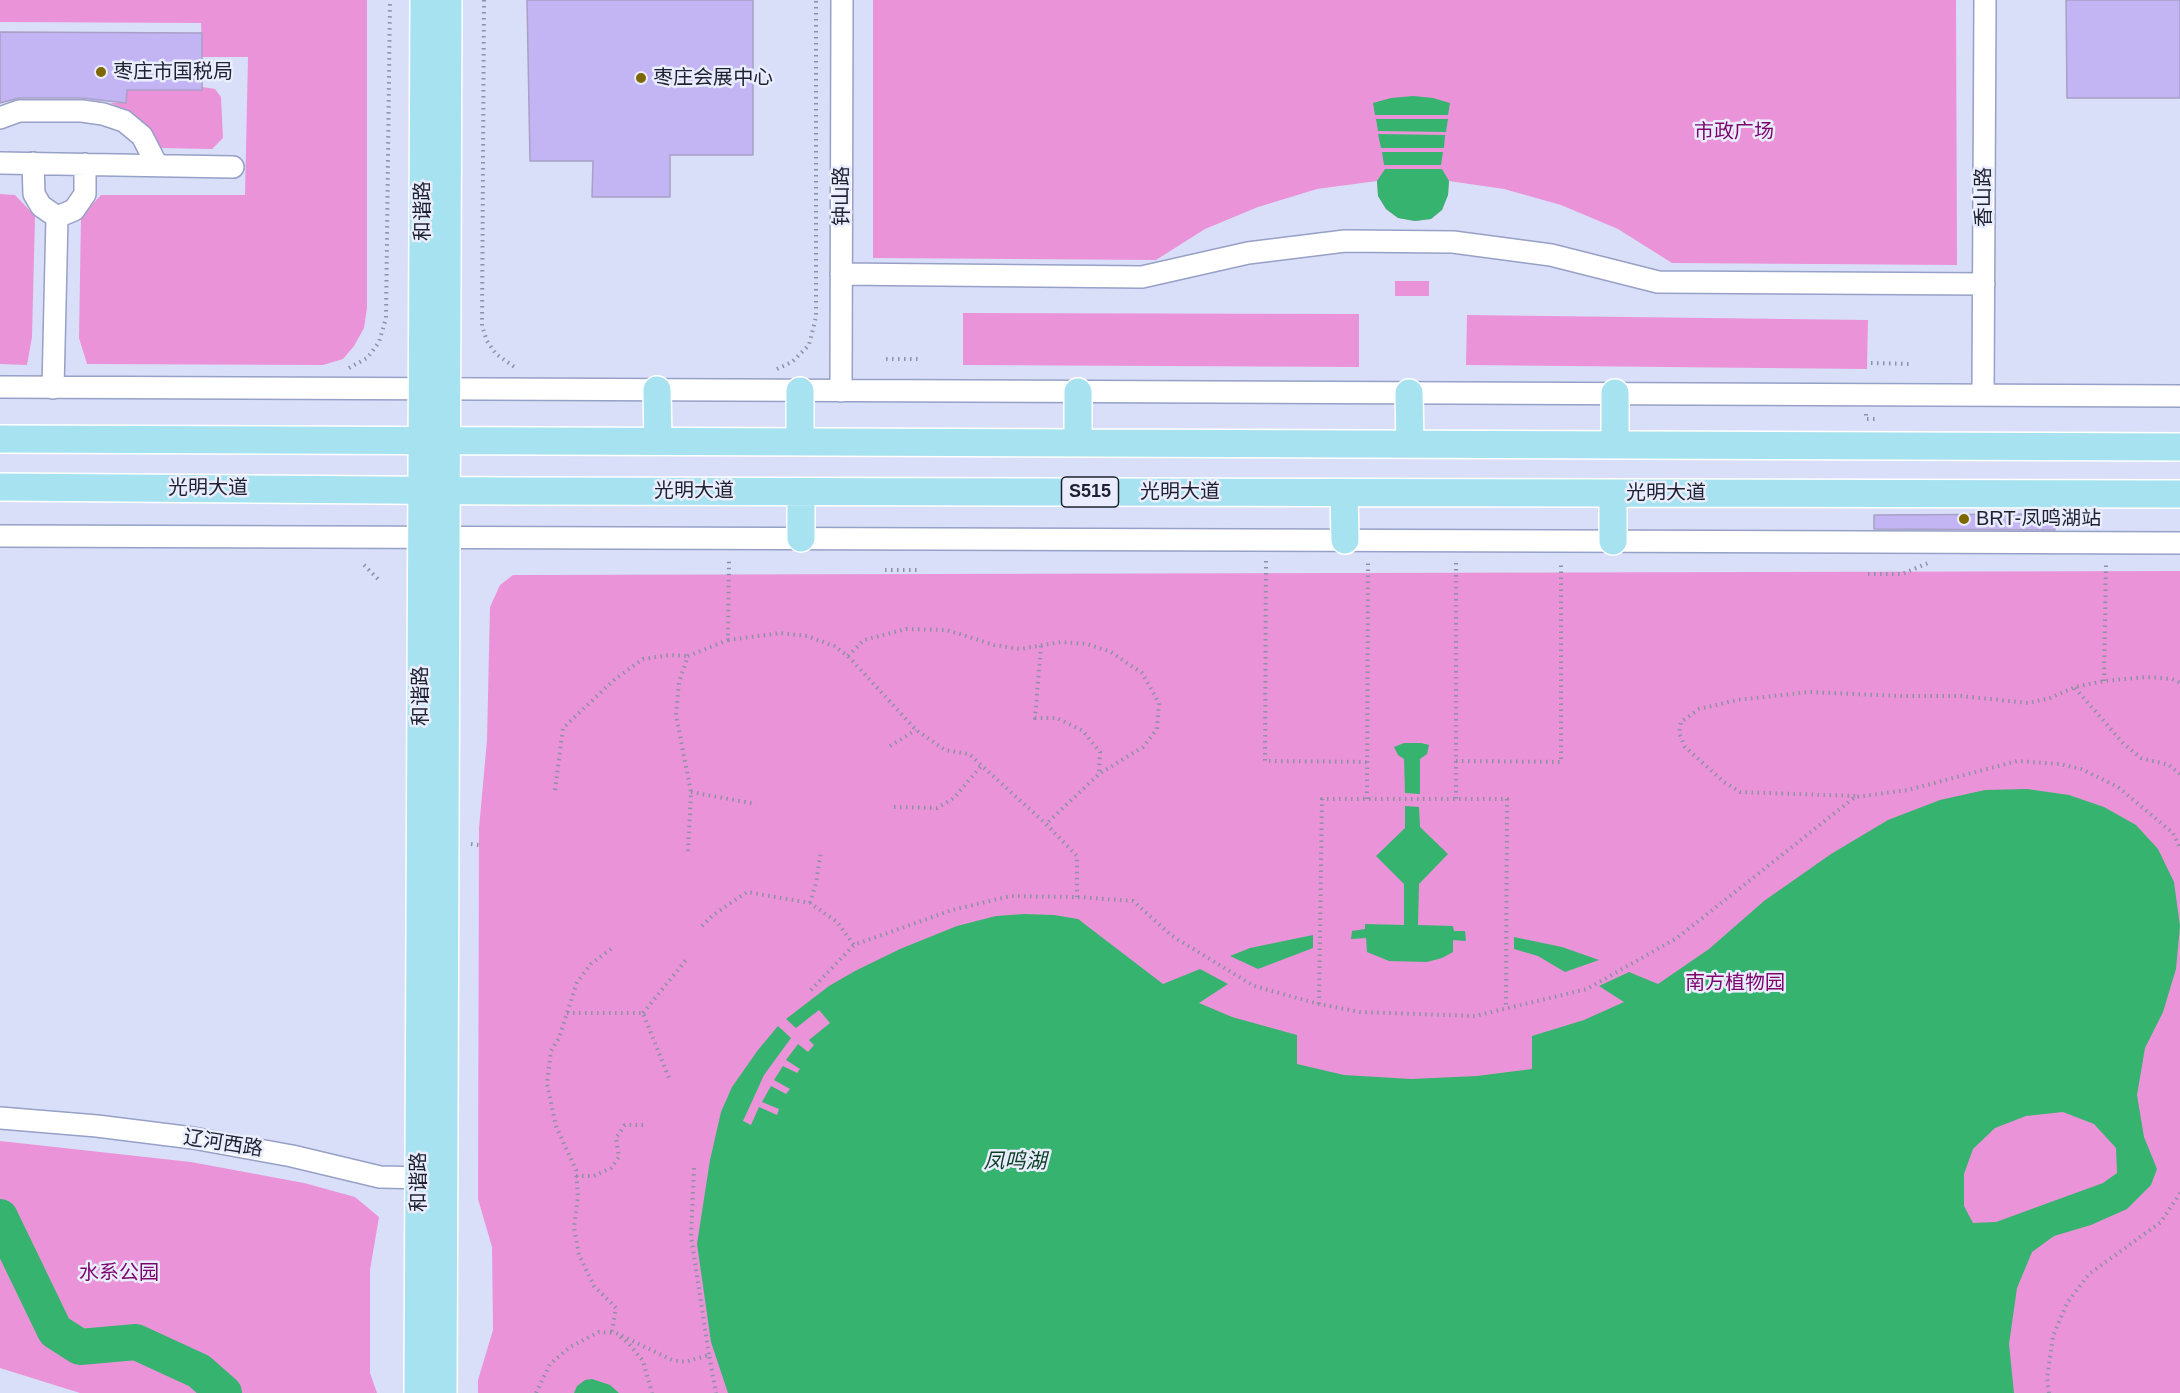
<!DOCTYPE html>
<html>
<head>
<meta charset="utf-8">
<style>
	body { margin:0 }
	canvas { display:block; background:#d9dff8 }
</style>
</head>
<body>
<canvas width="2180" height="1393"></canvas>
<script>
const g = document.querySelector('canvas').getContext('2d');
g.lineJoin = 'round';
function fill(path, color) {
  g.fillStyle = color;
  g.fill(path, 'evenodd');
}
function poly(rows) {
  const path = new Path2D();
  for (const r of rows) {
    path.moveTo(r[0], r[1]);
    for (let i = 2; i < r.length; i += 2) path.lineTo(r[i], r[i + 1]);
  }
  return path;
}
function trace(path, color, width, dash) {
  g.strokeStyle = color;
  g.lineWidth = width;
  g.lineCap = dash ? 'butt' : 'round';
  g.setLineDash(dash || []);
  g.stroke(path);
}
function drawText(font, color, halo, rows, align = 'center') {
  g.font = font + ' Helvetica,"Noto Sans SC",sans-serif';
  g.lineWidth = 5;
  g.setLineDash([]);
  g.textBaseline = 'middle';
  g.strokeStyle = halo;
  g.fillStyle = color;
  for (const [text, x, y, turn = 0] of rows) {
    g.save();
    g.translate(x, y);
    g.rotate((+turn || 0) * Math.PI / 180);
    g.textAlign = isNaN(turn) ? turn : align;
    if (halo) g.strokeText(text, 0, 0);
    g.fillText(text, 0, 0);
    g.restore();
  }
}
fill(poly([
	[0,0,367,0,367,308,364,328,354,346,343,359,323,365,87,364,79,338,81,216,101,195,245,195,248,57,202,57,201,23,0,22],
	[873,0,1956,0,1957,265,1672,263,1618,229,1561,205,1504,189,1449,181,1448,195,1442,210,1431,219,1415,221,1398,218,1386,209,1378,196,1377,181,1317,189,1258,207,1205,229,1156,260,873,258],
	[202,87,215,89,221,97,223,138,212,149,160,148,149,132,137,120,124,109,110,103,126,103,127,90,202,90],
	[0,194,15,195,35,216,32,337,27,365,0,364],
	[1395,281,1429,281,1429,296,1395,296],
	[963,313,1359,314,1359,367,963,365],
	[1467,315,1868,320,1867,369,1466,365],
	[2180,571,2180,1393,478,1393,478,1380,493,1330,492,1247,478,1199,479,828,487,740,490,607,500,585,513,575],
	[0,1141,191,1162,304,1183,355,1197,379,1217,370,1270,370,1373,377,1393,80,1393,0,1368]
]), '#eb93d8');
fill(poly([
	[1413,96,1433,98,1450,103,1448,115,1375,115,1373,103,1391,98],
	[1376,119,1448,119,1446,132,1378,131],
	[1378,134,1445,135,1444,148,1381,148],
	[1382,152,1443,152,1441,165,1384,165],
	[1385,169,1442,169,1449,181,1448,195,1442,210,1431,219,1415,221,1398,218,1386,209,1378,196,1377,181],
	[1404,743,1421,743,1429,745,1427,754,1420,759,1420,794,1405,793,1404,759,1398,755,1394,747],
	[2027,789,2069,795,2104,807,2136,825,2158,849,2174,882,2180,926,2176,969,2163,1012,2145,1048,2137,1095,2144,1137,2157,1169,2151,1185,2127,1209,2091,1225,2054,1236,2032,1252,2017,1288,2009,1344,2014,1393,728,1393,711,1342,697,1244,710,1160,721,1112,732,1087,758,1050,778,1026,791,1038,764,1075,743,1121,751,1125,759,1107,777,1115,779,1109,762,1102,771,1086,786,1094,790,1089,774,1080,783,1066,797,1073,800,1069,786,1060,798,1044,808,1052,814,1045,809,1040,830,1023,819,1010,796,1028,786,1019,829,986,855,971,900,949,957,926,996,916,1024,914,1054,915,1078,919,1163,984,1200,969,1228,984,1199,1003,1232,1017,1297,1035,1297,1064,1344,1075,1411,1079,1477,1076,1532,1069,1532,1036,1584,1020,1624,1002,1599,986,1629,972,1658,984,1709,949,1764,901,1831,854,1888,820,1940,800,1985,790],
	[2063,1112,2094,1124,2116,1148,2117,1173,2103,1183,1996,1222,1973,1223,1964,1206,1964,1174,1973,1149,1995,1128,2026,1116],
	[1405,806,1419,807,1420,827,1448,854,1419,884,1418,925,1453,926,1454,931,1465,931,1466,941,1453,940,1453,952,1442,958,1427,962,1389,961,1367,952,1366,938,1351,939,1352,931,1365,929,1365,924,1404,925,1404,884,1376,856,1405,828],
	[1313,935,1313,948,1258,969,1230,956,1250,948],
	[1514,937,1562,947,1599,960,1565,972,1538,956,1514,949],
	[592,1379,610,1385,619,1393,574,1393,577,1386,585,1380]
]), '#36b36f');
trace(poly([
	[0,1217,55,1331,80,1347,136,1342,199,1371,224,1393]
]), '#36b36f', 36);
const building = poly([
	[527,0,753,0,753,155,670,155,670,197,592,197,593,161,530,161,527,0],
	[2066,0,2180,0,2180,98,2067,98,2066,0],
	[0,32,202,33,202,90,127,90,126,103,82,98,19,98,0,103,0,32],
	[2055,514,2055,530,1874,529,1874,515,2055,514]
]);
fill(building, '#c3b4f3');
trace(building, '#a8a0c6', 1.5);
const minor = poly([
	[0,118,19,111,82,111,103,114,124,121,142,136,157,165],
	[0,163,233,167],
	[33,163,34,194,41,206,57,217],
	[57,217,74,210,85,194,85,164],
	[841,274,1142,277,1248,253,1345,241,1453,242,1551,255,1658,282,1984,284],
	[0,387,2180,396],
	[53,388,57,217],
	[841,391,842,0],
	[1983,395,1985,0],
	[0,536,2180,543],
	[0,1118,97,1126,193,1138,292,1156,380,1177,432,1178]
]);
const major = poly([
	[657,390,658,441],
	[1078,392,1078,443],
	[1409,393,1410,444],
	[1615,393,1615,445],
	[0,439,2180,447],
	[800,442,800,391],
	[0,487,505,491,2180,494],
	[801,492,801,538],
	[1344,493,1345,540],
	[1613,493,1613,541],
	[418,1393,424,0],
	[443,1393,448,0]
]);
trace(minor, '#97a0c6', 24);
trace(major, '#fff', 30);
trace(poly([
	[484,0,482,326,487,341,496,354,516,368],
	[886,359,919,359],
	[1871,363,1911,364],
	[349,368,367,358,371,353,379,342,386,318,390,0],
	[777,369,792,362,809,345,816,317,816,0],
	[1866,414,1866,419,1875,419],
	[1266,561,1265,761,1368,762],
	[1456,563,1456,799],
	[364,565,378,579],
	[885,570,919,570],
	[1868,574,1902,574,1928,563],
	[728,640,780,633,807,636,834,646,848,656,916,730,945,750,969,754,1046,824,1077,856,1077,897],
	[1041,646,1035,718,1057,718,1083,731,1100,752,1099,774],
	[848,656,864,640,906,629,947,630,994,645,1020,649,1061,642,1087,644,1111,652,1142,673,1159,703,1157,729,1143,747,1099,774,1046,824],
	[2104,681,2106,562],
	[2075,688,2123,743,2141,758,2169,765,2180,774],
	[890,746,916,730],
	[1456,761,1561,762,1561,562],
	[555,790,563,728,615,679,643,659,670,655,688,656],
	[691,792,756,804],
	[1855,796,1740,792,1724,782,1685,747,1679,733,1681,722,1699,709,1737,700,1809,692,1902,696,1961,696,2028,703,2050,698,2075,687,2104,681,2147,677,2172,679,2180,683],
	[1367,799,1368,563],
	[894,807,937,808,954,798,981,766],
	[471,844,479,845],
	[688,851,691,792,676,715,679,682,688,656,728,640,729,560],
	[810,903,816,883,821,851],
	[702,926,713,915,747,892,810,903,837,922,854,945],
	[611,949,591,964,577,982,559,1038,551,1051,547,1084,556,1126,576,1170,578,1196,574,1228,579,1255,594,1286,616,1308,612,1331,672,1360,685,1362,709,1355,716,1393],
	[811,990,854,945,952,910,1011,896,1077,897,1133,901,1172,936,1254,986,1319,1004,1360,1012,1475,1016,1587,989,1677,938,1855,797,1908,790,2017,761,2060,764,2081,769,2118,787,2173,833,2180,848],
	[1319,1004,1322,799,1507,799,1506,1008],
	[567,1013,643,1013,669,1078],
	[643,1013,686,960],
	[694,1168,691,1236,709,1355],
	[576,1176,594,1176,611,1168,619,1157,616,1138,625,1125,644,1125],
	[620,1337,628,1343,643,1361,652,1393],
	[536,1393,550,1364,570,1347,599,1332,614,1333],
	[2049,1393,2047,1378,2053,1336,2067,1303,2089,1274,2161,1222,2180,1193]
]), '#8c91a5', 4, [1.5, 4.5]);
trace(minor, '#fff', 21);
trace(major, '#a7e2f0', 27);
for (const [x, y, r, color] of [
	[101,72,6,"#7d6800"],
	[641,78,6,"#7d6800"],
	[1964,519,6,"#7d6800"]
]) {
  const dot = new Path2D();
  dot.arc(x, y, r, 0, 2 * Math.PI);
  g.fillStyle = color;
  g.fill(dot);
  trace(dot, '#e9edfd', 2);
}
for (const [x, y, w] of [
	[1090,492,57]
]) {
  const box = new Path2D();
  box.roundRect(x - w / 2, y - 15, w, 30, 4.5);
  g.fillStyle = '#e9edfd';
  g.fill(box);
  trace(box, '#1e2230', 1.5);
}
drawText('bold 18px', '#1e2230', null, [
	["S515",1090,492]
]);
drawText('20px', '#1e2230', '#e9edfd', [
	["枣庄市国税局",113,72],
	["枣庄会展中心",653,78],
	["BRT-凤鸣湖站",1976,519]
], 'left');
drawText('20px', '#7d036d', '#e9edfd', [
	["市政广场",1734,132],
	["南方植物园",1735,983],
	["水系公园",119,1273]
]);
drawText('20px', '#1e2230', '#e9edfd', [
	["钟山路",842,196,-90],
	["香山路",1984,197,-90],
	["和谐路",423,211,-90],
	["光明大道",208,488],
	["光明大道",694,491],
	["光明大道",1180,492],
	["光明大道",1666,493],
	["和谐路",421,696,-90],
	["辽河西路",223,1144,9],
	["和谐路",419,1182,-90]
]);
drawText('italic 21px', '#0b3e23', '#e9edfd', [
	["凤鸣湖",1015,1162]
]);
</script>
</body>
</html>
